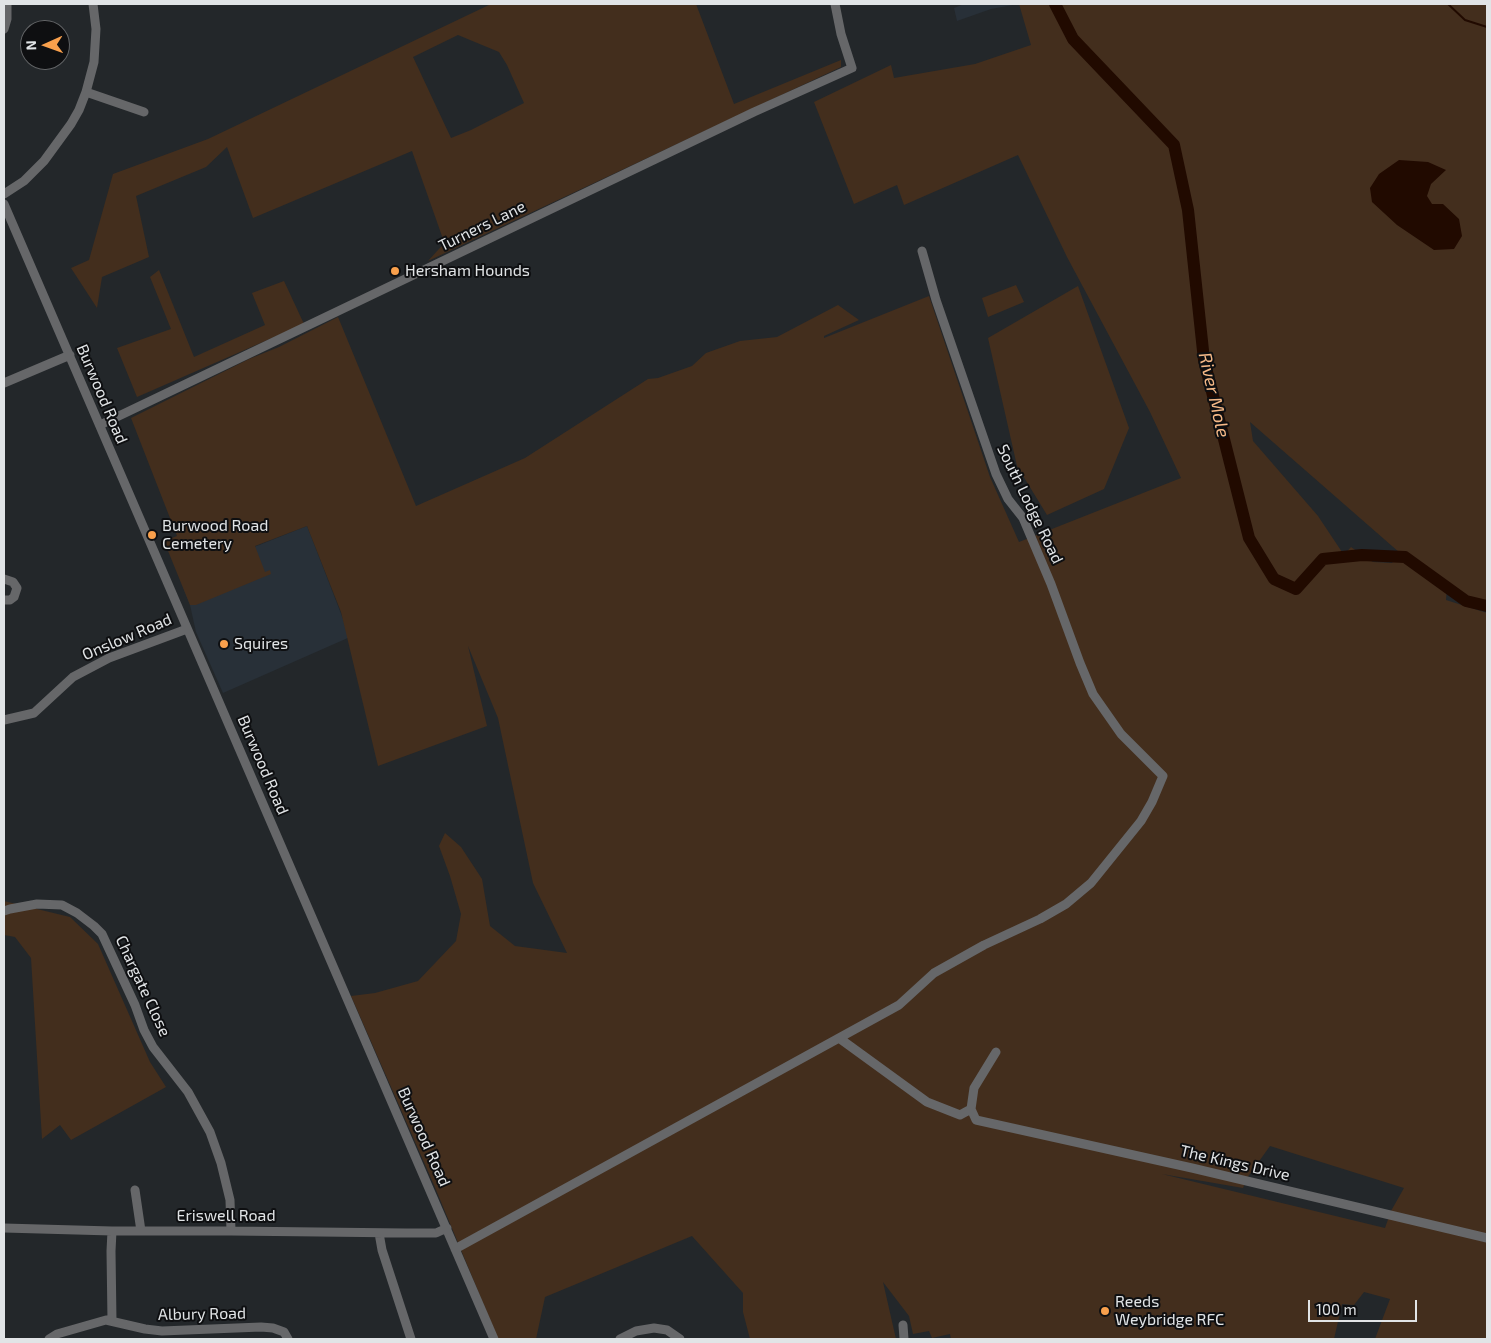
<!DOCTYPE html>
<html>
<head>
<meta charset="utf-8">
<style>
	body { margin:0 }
	#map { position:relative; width:1491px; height:1343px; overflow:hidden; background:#23272a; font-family:"Exo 2",sans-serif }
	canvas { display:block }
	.frame { position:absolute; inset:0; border:5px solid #e1e4e6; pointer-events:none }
	.north { position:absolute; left:20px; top:20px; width:50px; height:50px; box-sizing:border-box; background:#0e0f11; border:1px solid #626466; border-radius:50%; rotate:268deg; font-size:14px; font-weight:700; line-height:20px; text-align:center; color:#e1e4e6 }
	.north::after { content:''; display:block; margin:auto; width:18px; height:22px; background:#f9a04c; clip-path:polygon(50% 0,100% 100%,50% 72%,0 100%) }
	.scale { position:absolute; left:1308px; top:1300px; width:109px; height:22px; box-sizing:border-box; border:2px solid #e1e4e6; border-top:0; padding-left:6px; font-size:15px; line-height:18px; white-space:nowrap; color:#e1e4e6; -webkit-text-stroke:4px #0e0f11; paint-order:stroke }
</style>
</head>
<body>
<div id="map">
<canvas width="1491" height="1343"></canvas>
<div class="frame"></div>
<div class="north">N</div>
<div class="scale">100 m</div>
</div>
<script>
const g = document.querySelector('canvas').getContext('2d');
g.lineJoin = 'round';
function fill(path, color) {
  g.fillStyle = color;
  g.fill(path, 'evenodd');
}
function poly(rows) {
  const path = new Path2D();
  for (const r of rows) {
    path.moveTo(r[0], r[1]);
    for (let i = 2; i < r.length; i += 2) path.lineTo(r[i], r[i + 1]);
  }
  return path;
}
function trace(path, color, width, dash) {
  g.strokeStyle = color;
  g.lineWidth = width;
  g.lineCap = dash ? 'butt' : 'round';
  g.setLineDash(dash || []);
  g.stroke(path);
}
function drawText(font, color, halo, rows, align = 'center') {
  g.font = font + ' "Exo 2",sans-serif';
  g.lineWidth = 4;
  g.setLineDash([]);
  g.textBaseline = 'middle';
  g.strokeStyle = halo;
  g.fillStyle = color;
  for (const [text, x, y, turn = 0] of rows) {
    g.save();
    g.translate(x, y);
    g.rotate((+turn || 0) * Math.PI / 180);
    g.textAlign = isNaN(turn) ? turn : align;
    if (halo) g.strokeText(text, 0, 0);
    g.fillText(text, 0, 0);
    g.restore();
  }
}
fill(poly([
	[964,4,1018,4,991,9,957,21,954,8],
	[307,526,350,637,223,693,196,632,190,605,179,577]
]), '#283038');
fill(poly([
	[491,4,696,4,734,104,841,60,841,67,428,261,448,239,443,239,412,151,253,218,227,147,206,167,136,196,149,257,102,277,97,308,71,268,89,260,113,174,208,139],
	[458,35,499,52,507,65,524,103,471,130,451,138,413,57],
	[1019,4,1487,4,1487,606,1466,601,1447,587,1446,600,1487,613,1487,1339,1375,1339,1390,1299,1364,1292,1354,1305,1342,1304,1334,1339,951,1339,950,1334,932,1338,929,1331,913,1334,909,1316,883,1282,896,1339,750,1339,743,1312,743,1293,692,1236,545,1297,536,1339,498,1339,434,1185,351,996,375,993,418,981,456,941,461,914,450,876,439,846,445,833,461,847,482,879,490,926,515,946,567,953,533,883,498,718,468,646,487,726,378,766,341,612,307,526,255,546,265,572,270,570,271,574,196,605,190,605,164,541,177,536,131,418,249,359,279,347,338,317,416,506,525,458,648,379,658,378,692,366,706,353,740,341,777,337,838,305,859,320,824,336,824,338,929,296,990,477,1019,542,1181,478,1150,412,1067,257,1018,155,904,205,897,185,854,204,814,102,891,65,894,78,975,64,1031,45],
	[1250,422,1400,553,1392,563,1373,562,1351,547,1344,555,1318,516,1253,441],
	[1270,1146,1404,1188,1391,1211,1385,1228,1162,1174,1243,1188,1247,1178],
	[159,270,194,357,265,325,252,293,284,281,304,324,137,397,117,348,171,329,150,277],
	[1016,285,1024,302,988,317,982,298],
	[1078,286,1129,428,1104,489,1047,515,1017,466,988,338],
	[4,901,70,917,98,944,150,1062,166,1087,71,1140,60,1125,42,1139,31,958,15,937,4,935]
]), '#432e1d');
fill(poly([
	[1399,160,1428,162,1446,170,1431,184,1427,196,1432,204,1443,204,1459,219,1462,236,1454,249,1434,250,1397,225,1372,202,1370,188,1379,174]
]), '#210a00');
trace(poly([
	[1448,4,1465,20,1487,27]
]), '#210a00', 2);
trace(poly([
	[1055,4,1073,39,1174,145,1188,210,1204,360,1249,538,1274,579,1296,589,1323,559,1362,555,1405,557,1466,601,1487,606]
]), '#210a00', 12);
trace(poly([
	[4,29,7,19,7,4],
	[86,92,144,112],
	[4,194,24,181,44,161,71,124,79,110,86,92,94,62,96,29,93,4],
	[4,204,494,1339],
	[4,383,70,355],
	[100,425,754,112,852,68,841,34,835,4],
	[4,579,13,582,17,588,14,597,10,600,4,600],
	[4,720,34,713,73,677,109,658,187,629],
	[4,911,10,909,37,904,62,905,77,913,94,926,102,934,135,1005,144,1030,153,1047,188,1092,210,1132,221,1163,230,1200,231,1231],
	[839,1038,927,1102,960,1115,971,1109],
	[996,1052,974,1088,971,1109,976,1120,1192,1168,1487,1238],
	[135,1190,141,1231],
	[4,1228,112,1231,231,1231,406,1233,436,1233,447,1228],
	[379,1233,382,1250,411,1339],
	[455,1249,899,1005,934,973,984,945,1040,919,1066,904,1091,883,1141,821,1152,802,1163,776,1121,734,1093,694,1080,663,1051,584,1023,518,1008,499,996,474,936,300,922,251],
	[112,1321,111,1251,112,1231],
	[903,1325,904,1339],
	[49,1339,57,1334,106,1320,145,1329,162,1331,261,1327,273,1328,284,1332,288,1339],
	[620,1339,636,1331,654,1328,667,1330,680,1339]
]), '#666769', 9);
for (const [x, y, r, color] of [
	[395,271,5,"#f9a04c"],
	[152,535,5,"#f9a04c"],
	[224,644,5,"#f9a04c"],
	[1105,1311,5,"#f9a04c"]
]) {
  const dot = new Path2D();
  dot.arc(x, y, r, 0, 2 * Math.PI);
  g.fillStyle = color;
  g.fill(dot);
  trace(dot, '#0e0f11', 2);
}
drawText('16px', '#e1e4e6', '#0e0f11', [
	["Turners Lane",482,226,-26],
	["Burwood Road",102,394,67],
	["South Lodge Road",1030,504,64],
	["Onslow Road",127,637,-23],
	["Burwood Road",263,765,67],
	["Chargate Close",143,986,65],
	["Burwood Road",424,1137,66],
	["The Kings Drive",1235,1163,13],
	["Eriswell Road",226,1216],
	["Albury Road",202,1314,-1]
]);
drawText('16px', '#e1e4e6', '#0e0f11', [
	["Hersham Hounds",405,271],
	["Burwood Road",162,526],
	["Cemetery",162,544],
	["Squires",234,644],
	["Reeds",1115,1302],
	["Weybridge RFC",1115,1320]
], 'left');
drawText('italic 18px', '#f6b987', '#0e0f11', [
	["River Mole",1214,395,77]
]);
</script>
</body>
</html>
